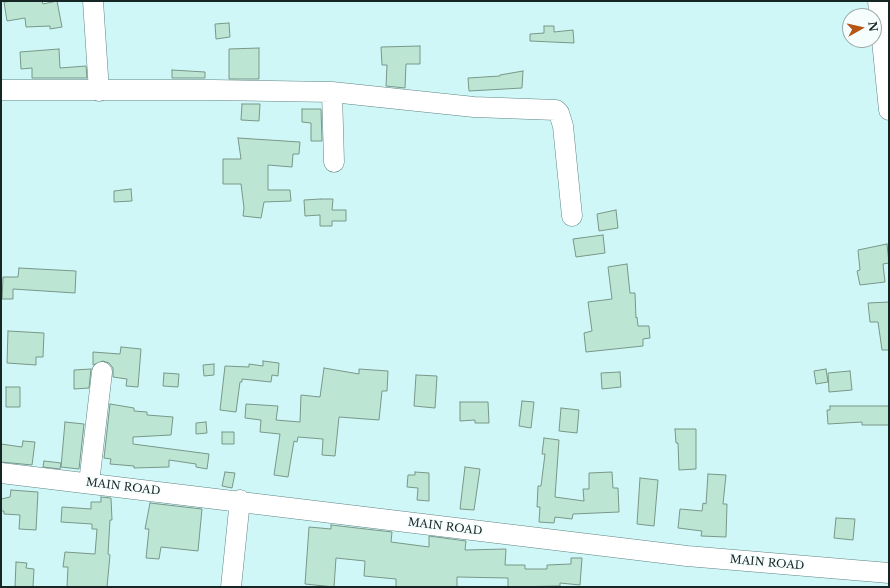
<!DOCTYPE html>
<html>
<head>
<meta charset="utf-8">
<style>
	body { margin:0 }
	#map { position:relative; width:890px; height:588px; overflow:hidden; background:#d0f7f7; font-family:"Libre Baskerville",serif }
	canvas { display:block }
	.frame { position:absolute; inset:0; border:2px solid #162625; pointer-events:none }
	.north { position:absolute; left:842px; top:8px; width:40px; height:40px; box-sizing:border-box; background:#f6fdfd; border:1px solid #9ca7a7; border-radius:50%; rotate:82deg; font-size:11px; font-weight:700; line-height:16px; text-align:center; color:#162625 }
	.north::after { content:''; display:block; margin:auto; width:14px; height:18px; background:#b75516; clip-path:polygon(50% 0,100% 100%,50% 72%,0 100%) }
</style>
</head>
<body>
<div id="map">
<canvas width="890" height="588"></canvas>
<div class="frame"></div>
<div class="north">N</div>
</div>
<script>
const g = document.querySelector('canvas').getContext('2d');
g.lineJoin = 'round';
function fill(path, color) {
  g.fillStyle = color;
  g.fill(path, 'evenodd');
}
function poly(rows) {
  const path = new Path2D();
  for (const r of rows) {
    path.moveTo(r[0], r[1]);
    for (let i = 2; i < r.length; i += 2) path.lineTo(r[i], r[i + 1]);
  }
  return path;
}
function trace(path, color, width, dash) {
  g.strokeStyle = color;
  g.lineWidth = width;
  g.lineCap = dash ? 'butt' : 'round';
  g.setLineDash(dash || []);
  g.stroke(path);
}
function drawText(font, color, halo, rows, align = 'center') {
  g.font = font + ' "Libre Baskerville",serif';
  g.lineWidth = 3.5;
  g.setLineDash([]);
  g.textBaseline = 'middle';
  g.strokeStyle = halo;
  g.fillStyle = color;
  for (const [text, x, y, turn = 0] of rows) {
    g.save();
    g.translate(x, y);
    g.rotate((+turn || 0) * Math.PI / 180);
    g.textAlign = isNaN(turn) ? turn : align;
    if (halo) g.strokeText(text, 0, 0);
    g.fillText(text, 0, 0);
    g.restore();
  }
}
const building = poly([
	[14,1,42,1,43,4,57,1,62,27,50,29,50,26,26,27,25,18,7,21,4,2,14,1],
	[229,23,230,37,216,39,215,24,229,23],
	[544,26,554,26,554,32,573,30,574,43,530,41,530,34,544,33,544,26],
	[420,46,420,64,406,64,405,88,386,86,387,65,382,65,381,47,420,46],
	[259,48,259,79,229,79,229,49,259,48],
	[59,49,60,68,86,66,87,78,32,78,32,68,21,69,20,52,59,49],
	[172,70,205,72,205,78,172,78,172,70],
	[523,71,522,88,469,91,468,78,500,76,500,75,523,71],
	[242,104,260,104,259,121,241,120,242,104],
	[302,109,321,109,322,141,311,141,311,123,302,122,302,109],
	[238,138,300,142,299,154,293,154,292,167,268,165,268,190,290,190,291,201,264,202,261,218,243,216,244,208,241,184,223,184,223,159,241,159,238,138],
	[131,189,132,201,114,202,114,191,131,189],
	[321,199,333,199,332,210,346,210,346,221,332,221,332,226,320,226,320,215,305,216,304,200,321,199],
	[616,210,618,228,599,231,597,214,616,210],
	[603,235,605,253,576,257,573,239,603,235],
	[887,244,889,263,883,264,885,282,860,285,857,271,860,270,858,250,887,244],
	[627,264,630,293,635,293,636,318,637,317,638,326,649,326,650,338,643,339,643,346,586,352,584,333,592,331,588,302,612,299,608,267,627,264],
	[19,268,76,271,75,293,13,289,13,299,2,299,3,277,18,277,19,268],
	[889,302,889,350,882,350,878,322,870,322,868,303,889,302],
	[8,331,44,333,43,357,36,357,36,365,7,363,8,331],
	[121,347,141,349,138,387,126,386,127,379,113,377,113,368,109,363,103,361,93,365,93,352,120,354,121,347],
	[263,361,279,363,278,376,272,375,271,382,242,379,242,382,240,382,236,412,220,410,225,366,249,367,249,364,263,366,263,361],
	[214,364,214,375,204,376,203,365,214,364],
	[324,368,359,374,359,369,388,371,387,391,382,391,379,420,339,417,335,456,322,455,323,439,298,437,297,442,294,441,288,477,274,475,280,434,260,432,261,420,245,418,246,404,278,406,276,420,300,422,301,395,320,397,324,368],
	[91,369,89,388,74,389,74,370,91,369],
	[826,369,828,382,816,384,814,371,826,369],
	[850,371,852,390,829,392,828,373,850,371],
	[620,372,621,387,602,389,601,373,620,372],
	[164,373,179,374,178,387,163,386,164,373],
	[416,375,437,376,435,408,414,406,416,375],
	[6,387,20,387,20,407,6,407,6,387],
	[522,401,534,402,531,428,519,426,522,401],
	[460,402,488,402,489,423,475,423,475,420,460,421,460,402],
	[110,404,134,408,134,411,147,412,147,415,173,417,171,435,133,437,133,444,209,454,207,469,196,467,196,464,169,460,169,467,134,468,134,466,110,464,111,459,104,458,110,404],
	[830,406,889,406,889,425,862,425,862,422,828,424,827,410,830,410,830,406],
	[561,408,579,410,577,433,559,431,561,408],
	[65,422,84,424,79,469,61,467,65,422],
	[206,422,207,433,196,434,196,423,206,422],
	[675,429,696,429,696,469,679,470,678,443,676,443,675,429],
	[222,432,234,432,234,444,222,444,222,432],
	[544,438,559,440,555,497,584,501,583,489,589,489,589,473,612,472,613,488,618,488,619,512,573,514,572,519,555,517,554,523,539,522,540,507,537,507,538,486,541,486,545,454,542,454,544,438],
	[23,441,35,442,32,465,1,462,1,444,22,447,23,441],
	[44,461,61,463,60,469,43,467,44,461],
	[465,467,480,469,474,510,460,509,465,467],
	[225,472,235,473,232,488,222,486,225,472],
	[415,472,429,473,429,501,417,500,418,488,407,487,408,475,415,475,415,472],
	[708,474,726,475,723,504,727,504,726,537,701,536,702,531,678,528,680,509,702,511,703,503,706,504,708,474],
	[640,478,658,480,654,526,637,524,640,478],
	[11,490,38,492,36,530,19,529,20,515,4,514,4,511,1,511,1,499,10,497,11,490],
	[101,497,111,498,112,520,110,520,108,554,110,555,107,587,67,587,68,567,63,567,65,552,95,554,97,529,92,529,92,524,61,522,62,507,91,509,91,502,101,502,101,497],
	[150,503,202,509,198,551,161,547,159,559,146,558,149,529,145,529,150,503],
	[836,518,855,519,853,540,834,538,836,518],
	[331,525,392,532,391,542,429,547,429,536,466,541,465,550,506,549,505,565,525,565,525,569,547,569,547,565,571,564,571,558,582,558,580,585,560,583,560,586,508,587,508,578,457,577,457,587,396,587,396,579,364,576,365,561,336,558,334,587,305,584,309,527,331,529,331,525],
	[16,562,27,563,26,568,34,569,33,587,15,587,16,562]
]);
fill(building, '#bde5d3');
trace(building, '#789789', 1);
const minor = poly([
	[93,1,99,91],
	[878,1,889,110],
	[1,90,213,90,332,92,334,162],
	[332,92,474,107,556,110,559,113,563,126,572,216],
	[1,473,687,556,889,573],
	[89,483,102,372],
	[231,587,240,500]
]);
trace(minor, '#5f8484', 21);
trace(minor, '#fff', 20);
drawText('11px', '#162625', '#f6fdfd', [
	["MAIN ROAD",123,487,7],
	["MAIN ROAD",445,527,7],
	["MAIN ROAD",767,563,5]
]);
</script>
</body>
</html>
